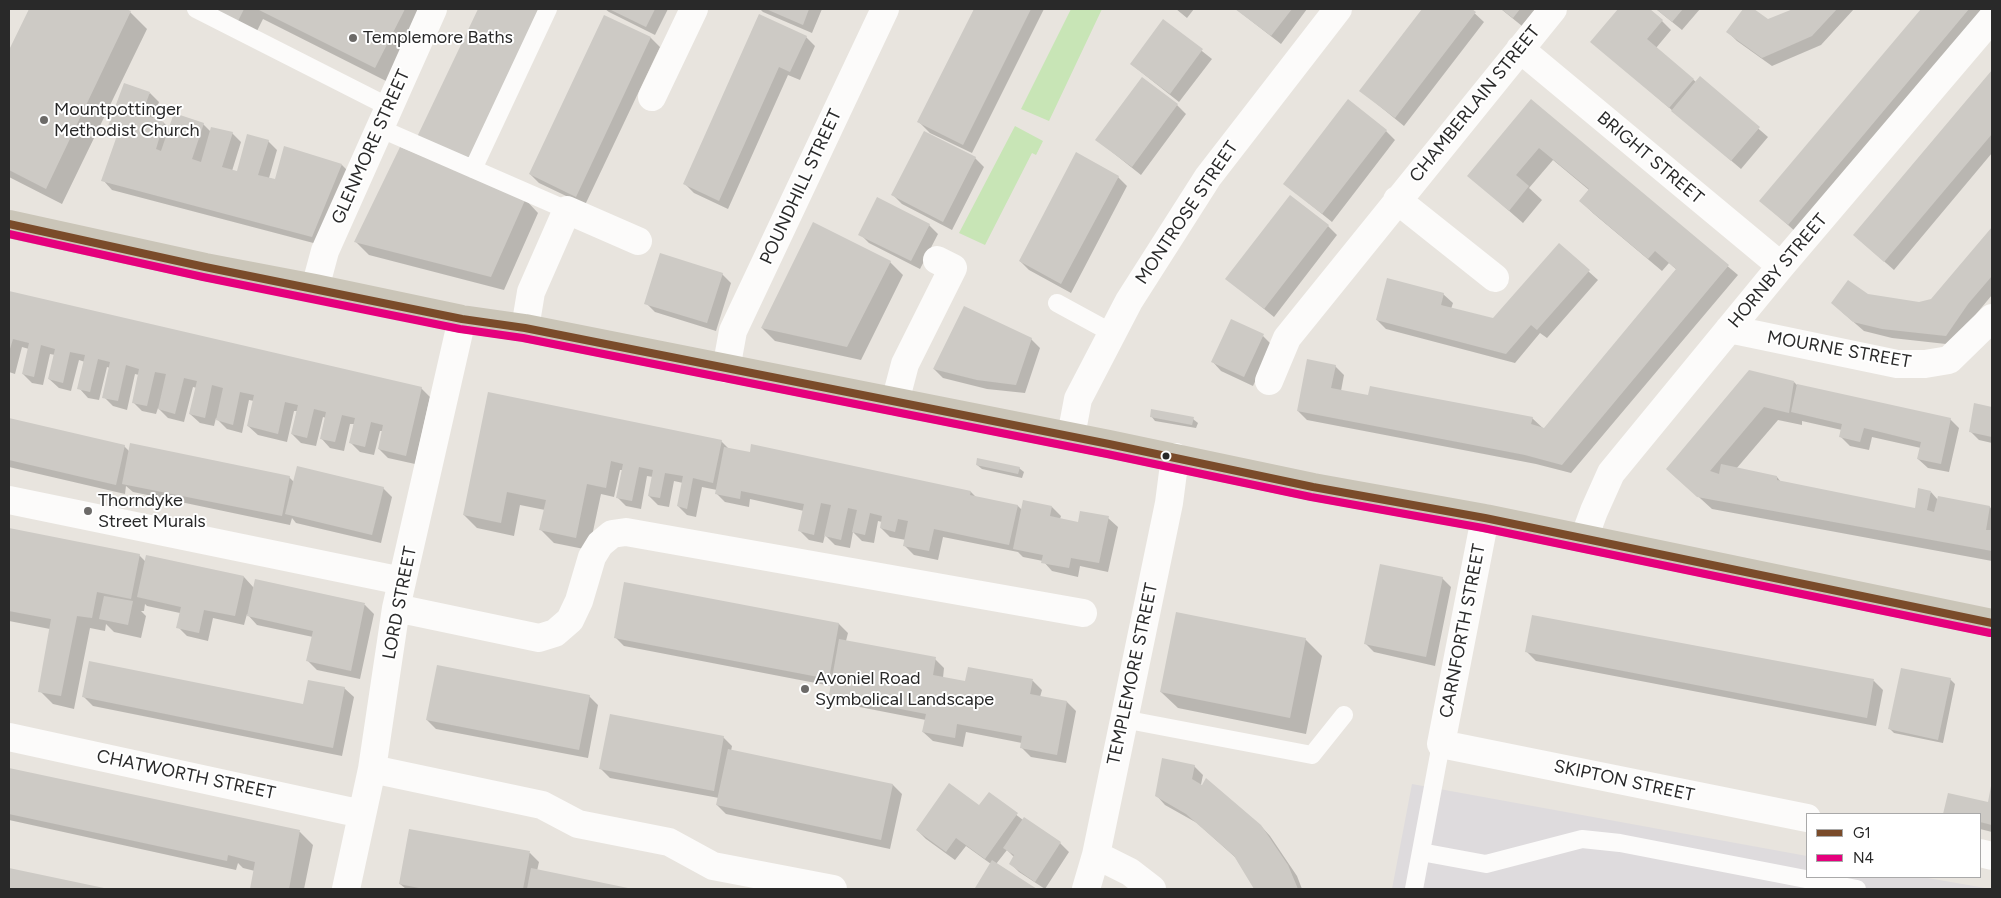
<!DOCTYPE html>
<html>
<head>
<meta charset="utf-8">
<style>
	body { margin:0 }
	#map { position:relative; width:2001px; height:898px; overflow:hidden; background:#e8e4de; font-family:Figtree,sans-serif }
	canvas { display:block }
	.frame { position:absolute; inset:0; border:10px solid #292929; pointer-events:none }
	.legend { position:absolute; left:1806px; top:813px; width:175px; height:65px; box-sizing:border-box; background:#fff; border:1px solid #a9a9a9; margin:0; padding:6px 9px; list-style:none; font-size:15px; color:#292929 }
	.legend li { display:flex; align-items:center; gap:10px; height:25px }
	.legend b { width:25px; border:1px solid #a9a9a9 }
</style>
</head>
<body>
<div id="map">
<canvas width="2001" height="898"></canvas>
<div class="frame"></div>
<ul class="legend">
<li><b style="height:6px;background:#7a4b2a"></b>G1</li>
<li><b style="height:6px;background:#e5007d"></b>N4</li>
</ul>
</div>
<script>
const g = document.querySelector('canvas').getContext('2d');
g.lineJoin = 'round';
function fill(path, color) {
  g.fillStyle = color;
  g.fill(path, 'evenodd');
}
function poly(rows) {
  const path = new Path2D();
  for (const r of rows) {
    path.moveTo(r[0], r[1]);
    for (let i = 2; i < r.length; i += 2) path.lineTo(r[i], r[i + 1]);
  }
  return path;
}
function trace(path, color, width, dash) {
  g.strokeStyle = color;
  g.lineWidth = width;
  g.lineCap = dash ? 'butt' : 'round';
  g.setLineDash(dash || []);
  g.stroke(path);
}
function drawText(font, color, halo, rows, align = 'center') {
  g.font = font + ' Figtree,sans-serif';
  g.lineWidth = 4;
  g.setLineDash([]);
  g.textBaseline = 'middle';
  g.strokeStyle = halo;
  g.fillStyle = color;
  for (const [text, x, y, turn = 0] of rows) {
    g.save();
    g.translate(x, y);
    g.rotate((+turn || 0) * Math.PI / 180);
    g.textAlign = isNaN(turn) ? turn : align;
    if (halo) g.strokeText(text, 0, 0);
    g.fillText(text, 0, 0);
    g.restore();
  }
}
fill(poly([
	[1412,784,1807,856,1807,877,1922,877,1991,889,1392,889]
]), '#dedbdd');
fill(poly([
	[1071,9,1102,9,1049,121,1021,109],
	[1015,126,1043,141,1036,155,1032,153,985,245,959,233]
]), '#c8e5b6');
fill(poly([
	[31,9,123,9,130,12,147,29,62,204,9,177,9,53],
	[199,9,429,9,392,84,263,19,254,37],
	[479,9,554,9,419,137],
	[605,9,668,9,655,35,609,12],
	[760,9,822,9,812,33,763,12],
	[975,9,1044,9,972,153,930,133,919,122],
	[1176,9,1194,9,1187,18],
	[1236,9,1307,9,1281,44],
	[1424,9,1470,9,1484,22,1404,126,1361,91],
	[1501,9,1536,9,1522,26],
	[1620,9,1648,9,1662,21,1671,30,1656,48,1696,82,1700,78,1768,137,1741,169,1592,42],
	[1656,9,1700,9,1682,30],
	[1745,9,1752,9,1767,21,1795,9,1854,9,1821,45,1772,66,1737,41,1728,32],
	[1922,9,1985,9,1797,233,1761,201],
	[760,16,806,37,815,46,800,80,788,75,728,209,694,193,685,184],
	[604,17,651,38,660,47,585,205,539,183,530,174],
	[1164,21,1212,59,1179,102,1131,64],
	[1992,71,1992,153,1894,270,1854,235],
	[150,93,159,102,153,119,164,123,170,129,203,124,211,132,232,133,241,142,232,171,238,173,268,141,277,150,269,178,276,180,342,165,351,174,321,245,112,190,103,180,119,135,110,126],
	[1532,101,1738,275,1571,473,1536,464,1307,420,1298,411,1335,366,1344,375,1341,391,1369,396,1532,418,1545,430,1677,270,1669,263,1662,271,1594,214,1580,201,1589,190,1553,160,1529,188,1542,200,1523,223,1469,176],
	[1177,105,1186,114,1141,175,1097,140],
	[1386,131,1395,140,1332,222,1285,184],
	[975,158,984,167,952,230,902,204,893,195],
	[1118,177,1127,186,1071,293,1029,270,1020,261],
	[525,199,538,213,504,290,369,255,356,242],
	[929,225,938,234,920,269,869,243,860,234],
	[1328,226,1337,235,1274,317,1227,279],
	[1992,230,1992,295,1977,313,1955,345,1892,338,1864,331,1842,312,1868,295,1919,303,1932,301],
	[1559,245,1598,280,1547,338,1540,333,1515,363,1386,329,1377,320,1443,294,1453,303,1451,309,1494,320],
	[890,262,903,275,861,360,775,341,762,328],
	[722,274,731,283,716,331,655,312,646,303],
	[9,292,421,388,430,397,415,464,388,458,379,449,383,431,380,431,374,455,360,452,350,442,354,424,350,424,344,451,330,448,321,438,326,418,323,417,316,446,301,443,292,434,297,411,294,411,287,442,258,435,248,426,254,401,249,400,242,433,227,429,216,418,214,426,200,423,190,414,197,388,193,387,184,422,168,418,158,408,156,414,142,411,133,402,139,375,135,374,127,410,113,406,104,397,110,368,107,367,99,400,88,398,79,388,85,362,79,360,71,391,59,388,49,379,55,355,50,354,43,385,32,383,23,374,29,349,22,347,15,374,9,372],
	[1263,336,1272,345,1253,386,1221,371,1212,361],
	[1031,339,1040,348,1025,393,987,389,943,378,934,369],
	[1794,382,1797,385,1950,419,1959,428,1949,472,1928,468,1918,459,1921,448,1872,437,1869,450,1850,446,1841,437,1842,430,1802,421,1802,425,1778,420,1736,469,1777,477,1781,482,1916,509,1931,492,1938,500,1990,507,1992,510,1992,561,1712,509,1668,469],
	[489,393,721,441,729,449,971,492,976,497,1018,506,1022,510,1052,507,1061,516,1060,519,1079,523,1108,518,1118,527,1108,572,1080,566,1078,577,1052,571,1043,561,1023,557,1018,552,943,537,938,560,914,555,904,545,906,540,890,537,881,528,882,522,878,521,874,543,862,541,853,532,850,548,835,545,825,535,823,543,809,540,800,531,804,511,750,499,749,507,725,502,716,493,717,490,702,487,696,517,687,515,678,506,683,483,674,481,669,507,658,505,649,496,653,477,647,476,641,509,626,506,617,497,623,470,620,470,614,497,601,494,589,550,554,543,541,530,545,510,520,505,514,536,477,528,464,515],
	[1975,404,1992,408,1992,443,1979,440,1970,431],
	[1151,416,1193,419,1198,423,1196,428,1155,421],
	[9,419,124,446,130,452,289,477,294,482,383,488,392,497,381,543,296,523,292,518,290,525,133,492,126,486,125,494,9,467],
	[977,465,1019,468,1024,472,1022,478,982,469],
	[9,529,139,555,146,562,244,577,254,588,365,605,374,614,360,679,317,670,308,661,313,637,257,625,247,614,244,625,213,618,208,641,187,636,178,627,180,613,147,606,145,604,144,611,141,611,146,616,141,638,114,632,106,624,105,631,90,628,74,709,53,704,40,691,50,629,9,621],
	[1442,578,1451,587,1435,666,1374,652,1365,643],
	[1533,616,1874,681,1883,690,1876,726,1536,661,1527,652],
	[839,624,848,633,846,641,935,659,944,668,943,678,966,683,1033,681,1042,690,1040,697,1067,702,1076,711,1066,763,1031,757,1021,747,1022,743,966,732,963,747,933,741,923,732,926,720,839,703,830,694,831,686,624,646,615,637],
	[1305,639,1322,656,1306,734,1178,708,1161,692],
	[1950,679,1955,684,1943,743,1894,733,1890,729],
	[344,688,354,697,342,756,93,706,84,697,304,705],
	[589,696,598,705,588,758,436,729,427,720],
	[723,737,732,746,731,751,893,785,902,794,890,849,726,814,717,805,719,798,610,778,601,769],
	[1194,766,1203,775,1200,789,1261,826,1270,836,1297,876,1302,889,1255,889,1236,858,1197,823,1165,805,1156,795],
	[9,769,300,832,313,845,304,889,251,889,255,871,243,868,238,863,236,870,9,820],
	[1992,788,1992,832,1980,829,1980,814,1945,814,1989,804],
	[989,794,1023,820,1060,843,1069,852,1045,889,1019,872,1010,863,1014,857,1007,850,996,864,1035,889,978,889,976,888,991,864,966,846,955,860,926,839,917,830,980,807],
	[530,853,539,862,537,871,624,889,406,889,400,884],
	[9,869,101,889,9,889]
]), '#0003');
fill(poly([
	[29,9,126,9,131,11,46,189,9,170,9,50],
	[213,9,244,9,238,21],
	[257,9,405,9,375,68],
	[478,9,541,9,469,161,417,137],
	[609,9,655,9,646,27],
	[766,9,809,9,803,25],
	[974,9,1031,9,963,145,917,122],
	[1235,9,1292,9,1271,36],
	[1422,9,1472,9,1476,12,1395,118,1359,91],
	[1501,9,1520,9,1513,18],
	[1618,9,1650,9,1663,20,1647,39,1694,79,1669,108,1590,42],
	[1656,9,1683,9,1672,22],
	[1743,9,1754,9,1768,19,1793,9,1837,9,1812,36,1762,58,1726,32],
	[1921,9,1969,9,1788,225,1759,201],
	[759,14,807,36,790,72,779,67,719,201,683,184],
	[604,15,651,37,576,197,529,174],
	[1163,19,1203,49,1170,94,1130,64],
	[1992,70,1992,134,1884,262,1853,235],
	[1700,76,1760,127,1731,161,1671,111],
	[1142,77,1178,104,1132,167,1095,140],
	[124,83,150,92,142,114,164,122,156,149,161,151,174,113,204,123,192,159,201,162,211,127,233,132,222,167,237,171,247,134,269,140,258,175,275,179,284,146,342,164,312,237,101,181,119,130,108,126],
	[1348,99,1387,130,1322,214,1283,184],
	[1531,99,1729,265,1562,465,1525,455,1297,411,1307,359,1336,365,1331,388,1368,395,1370,386,1406,393,1533,417,1531,424,1544,428,1676,269,1655,251,1648,259,1579,201,1589,189,1539,148,1516,175,1529,186,1509,211,1467,176],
	[924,131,976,157,943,222,891,195],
	[400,147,526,198,491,277,354,242],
	[1076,152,1119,176,1061,284,1019,261],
	[1290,195,1329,225,1264,309,1225,279],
	[877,197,930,224,911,261,858,235],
	[813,222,891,261,847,347,761,328],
	[1992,227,1992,276,1968,304,1946,336,1882,329,1853,322,1831,303,1848,280,1868,294,1919,302,1931,299],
	[1559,243,1590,270,1537,330,1531,325,1506,354,1376,320,1387,278,1444,293,1441,305,1493,318],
	[660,253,723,273,707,323,644,304],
	[9,291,422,387,406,456,378,449,383,425,371,422,365,447,349,443,355,418,342,415,335,442,320,439,326,412,314,409,307,438,291,434,298,405,285,402,278,434,247,426,254,395,240,392,233,425,216,420,223,388,212,385,205,418,189,414,197,381,184,378,175,414,158,409,166,374,155,372,147,406,132,403,139,369,126,365,118,401,102,398,110,362,98,359,90,392,77,389,85,355,70,352,63,383,48,379,55,349,41,345,34,377,22,374,29,343,13,339,9,352],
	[964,306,1032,338,1016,385,977,380,933,369],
	[1231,319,1264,334,1244,377,1211,362],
	[1749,370,1794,381,1789,413,1764,407,1710,471,1719,474,1721,464,1777,476,1777,480,1915,508,1918,488,1931,491,1927,510,1934,512,1938,496,1990,506,1986,530,1992,530,1992,551,1697,497,1666,469],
	[1797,384,1951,418,1941,464,1917,459,1921,442,1864,428,1860,442,1839,437,1842,424,1791,412],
	[488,392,722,440,713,483,693,478,687,509,677,506,683,476,665,473,660,498,648,496,653,470,639,467,632,501,616,498,623,464,611,461,606,488,587,484,576,538,539,530,546,500,507,492,501,523,463,515],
	[1974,403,1992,407,1992,437,1969,432],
	[1151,409,1194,417,1192,425,1150,417],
	[9,418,125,445,116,485,9,460],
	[130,443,290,476,282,516,122,484],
	[751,444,971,491,970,495,1018,505,1009,545,934,529,929,551,903,546,908,521,898,519,895,532,880,528,882,516,870,513,865,535,852,532,857,510,848,508,841,540,824,536,831,505,821,503,814,535,798,531,804,504,741,491,740,499,715,494,724,447,750,452],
	[977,458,1020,467,1018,474,976,465],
	[297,466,384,487,372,535,285,514],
	[1023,500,1052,506,1050,516,1078,522,1080,511,1109,516,1099,563,1071,558,1069,568,1041,563,1043,555,1013,549],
	[9,528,140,554,131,599,97,592,92,618,77,616,61,696,38,692,51,619,9,611],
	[146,555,244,576,235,616,204,610,199,633,176,628,181,607,137,597],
	[1380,564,1443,577,1426,657,1364,644],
	[255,579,365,603,351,671,306,661,313,631,247,616],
	[624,582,839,623,829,679,614,638],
	[104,596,133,601,128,625,99,619],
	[1176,612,1306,638,1290,718,1160,692],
	[1532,615,1874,679,1867,718,1525,652],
	[839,639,936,657,933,675,965,681,968,667,1033,679,1030,694,1067,701,1057,755,1020,748,1022,736,957,724,955,738,922,732,926,714,829,695],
	[89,661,303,704,308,680,345,687,333,748,82,697],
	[437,665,590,695,579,750,426,720],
	[1901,668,1951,678,1938,740,1888,729],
	[610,714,724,736,714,791,599,769],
	[728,749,893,784,881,840,716,805],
	[1162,758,1195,765,1192,779,1202,785,1206,778,1261,825,1288,865,1298,889,1254,889,1234,856,1186,814,1155,796],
	[9,768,300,830,289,889,250,889,255,862,228,855,227,861,9,814],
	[949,783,979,805,989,792,1018,813,985,859,956,838,946,852,916,830],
	[1991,786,1992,825,1980,822,1980,814,1943,814,1948,793,1988,802],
	[1024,817,1061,842,1035,882,1009,864,1014,855,1003,848],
	[409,829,530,851,523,889,424,889,399,884],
	[992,860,1037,889,977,889,975,888],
	[9,868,104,888,104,889,9,889],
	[531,868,628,888,628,889,527,889]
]), '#cdcac5');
trace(poly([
	[196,9,389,107],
	[379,128,567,210],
	[473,169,548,9],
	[1057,303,1112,333],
	[1123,719,1312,755,1344,715],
	[1421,852,1486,864,1582,839,1620,843,1857,889],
	[1414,889,1441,744]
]), '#fcfbfa', 18);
trace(poly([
	[1520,49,1781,266],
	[652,97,694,9],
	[1397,200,1495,278],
	[315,288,325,251,433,9],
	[525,328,531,292,567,210,638,241],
	[1729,329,1897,364,1925,364,1949,360,1992,318],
	[726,369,733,331,885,9],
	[1269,381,1287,338,1553,9],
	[895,402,905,364,953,268,937,260],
	[1071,436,1078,399,1129,301,1208,177,1338,9],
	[9,500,402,581],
	[1485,518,1441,744,1807,818],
	[1584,538,1594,511,1611,473,1781,266,1992,18],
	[396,608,539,638,555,633,570,620,579,601,592,557,600,544,612,534,626,532,1083,613],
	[9,737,362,814],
	[372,769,542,805,578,824,669,842,713,866,833,889],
	[1980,853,1992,856],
	[1096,855,1130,872,1152,889],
	[346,889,372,769,396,608,462,319],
	[1086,889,1096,855,1169,503,1175,457]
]), '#fcfbfa', 28);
trace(poly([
	[9,224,205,267,315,288,462,319,525,328,1109,444,1313,487,1485,518,1992,623]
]), '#cac5b8', 28);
trace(poly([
	[9,224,205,267,462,319,525,328,1109,444,1313,487,1485,518,1992,623]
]), '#7a4b2a', 8);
trace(poly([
	[9,234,203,277,460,329,523,338,1107,454,1311,497,1483,528,1990,633]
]), '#e5007d', 8);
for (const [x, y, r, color] of [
	[353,38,5,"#6c6a68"],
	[44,120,5,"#6c6a68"],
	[1166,456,4.5,"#292929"],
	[88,511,5,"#6c6a68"],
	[805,689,5,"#6c6a68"]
]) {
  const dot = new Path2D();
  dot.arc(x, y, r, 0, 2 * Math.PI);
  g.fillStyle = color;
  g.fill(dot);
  trace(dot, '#fff', 2);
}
drawText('18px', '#292929', '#fff', [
	["Templemore Baths",363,38],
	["Mountpottinger",54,110],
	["Methodist Church",54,131],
	["Thorndyke",98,501],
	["Street Murals",98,522],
	["Avoniel Road",815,679],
	["Symbolical Landscape",815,700]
], 'left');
drawText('18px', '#292929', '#fff', [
	["CHAMBERLAIN STREET",1475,104,-51],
	["GLENMORE STREET",371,147,-66],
	["BRIGHT STREET",1650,158,40],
	["POUNDHILL STREET",801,187,-65],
	["MONTROSE STREET",1187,213,-56],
	["HORNBY STREET",1778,271,-50],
	["MOURNE STREET",1839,350,10],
	["LORD STREET",400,603,-79],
	["CARNFORTH STREET",1463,631,-79],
	["TEMPLEMORE STREET",1133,674,-78],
	["CHATWORTH STREET",186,775,12],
	["SKIPTON STREET",1624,781,12]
]);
</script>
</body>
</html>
